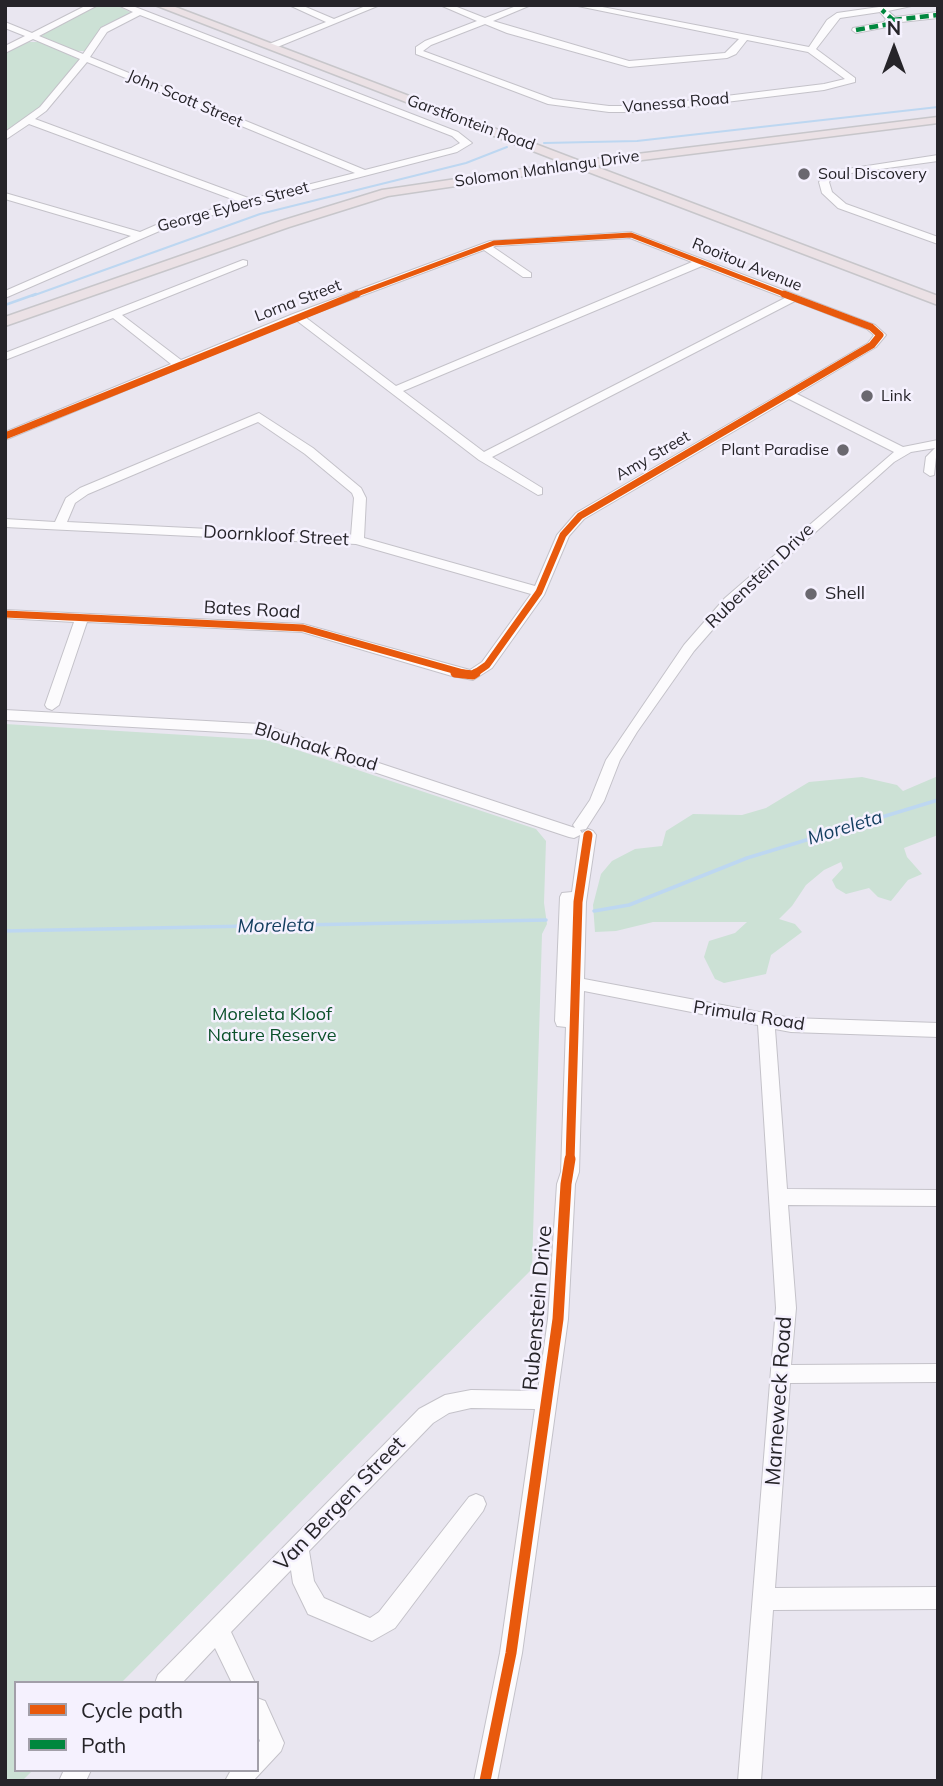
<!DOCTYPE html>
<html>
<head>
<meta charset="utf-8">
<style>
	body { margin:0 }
	#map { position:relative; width:943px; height:1786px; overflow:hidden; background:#e9e6f0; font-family:Mulish,sans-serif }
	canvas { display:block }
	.frame { position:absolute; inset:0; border:7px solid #262429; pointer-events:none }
	.legend { position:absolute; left:14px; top:1681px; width:245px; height:91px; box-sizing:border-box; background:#f5f1fe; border:2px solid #a29fa9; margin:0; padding:9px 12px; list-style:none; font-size:21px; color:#262429 }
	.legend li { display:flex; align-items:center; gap:14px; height:35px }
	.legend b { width:35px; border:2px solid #a29fa9 }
	.north { position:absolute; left:859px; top:14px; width:70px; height:70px; -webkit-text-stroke:5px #f5f1fe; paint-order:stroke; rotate:0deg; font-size:19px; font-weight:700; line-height:28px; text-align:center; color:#262429 }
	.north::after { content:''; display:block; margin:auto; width:24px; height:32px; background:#262429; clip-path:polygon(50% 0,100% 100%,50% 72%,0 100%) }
</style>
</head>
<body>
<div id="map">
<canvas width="943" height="1786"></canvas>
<div class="frame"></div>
<ul class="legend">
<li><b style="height:9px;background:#e8590c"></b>Cycle path</li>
<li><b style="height:9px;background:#00873e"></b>Path</li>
</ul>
<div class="north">N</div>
</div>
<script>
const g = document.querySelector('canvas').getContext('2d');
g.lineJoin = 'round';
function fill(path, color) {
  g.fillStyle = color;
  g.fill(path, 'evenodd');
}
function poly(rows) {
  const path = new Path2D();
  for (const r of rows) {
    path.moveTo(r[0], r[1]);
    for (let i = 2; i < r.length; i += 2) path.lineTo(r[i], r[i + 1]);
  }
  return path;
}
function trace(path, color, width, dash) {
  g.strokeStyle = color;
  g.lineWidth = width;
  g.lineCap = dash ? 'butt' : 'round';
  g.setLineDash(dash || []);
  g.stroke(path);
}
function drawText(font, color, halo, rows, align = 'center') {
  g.font = font + ' Mulish,sans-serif';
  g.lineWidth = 5;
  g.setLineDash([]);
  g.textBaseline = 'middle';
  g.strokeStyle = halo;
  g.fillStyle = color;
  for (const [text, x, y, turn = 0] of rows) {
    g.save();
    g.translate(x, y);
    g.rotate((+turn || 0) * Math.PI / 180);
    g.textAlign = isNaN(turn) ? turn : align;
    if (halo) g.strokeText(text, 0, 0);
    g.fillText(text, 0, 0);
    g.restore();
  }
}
fill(poly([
	[99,5,116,5,132,13,103,26,86,51,75,51,41,36,71,17],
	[29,42,41,42,80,60,33,117,5,134,5,52],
	[5,724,267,740,536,829,546,841,544,903,547,924,542,934,532,1269,121,1683,16,1683,16,1770,33,1770,22,1781,5,1781],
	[938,776,938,835,904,848,907,857,922,874,908,880,891,901,878,897,869,888,846,894,836,888,832,880,843,868,841,862,824,870,806,885,792,906,779,919,795,924,802,932,771,955,766,974,724,983,715,979,704,957,709,941,735,933,747,922,653,922,616,931,595,932,593,905,601,874,612,861,635,849,662,846,666,831,693,814,742,815,766,808,809,782,862,777,897,785,903,791]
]), '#cce1d5');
trace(poly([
	[544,143,637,141,938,107],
	[32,296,260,214,466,163,507,147]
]), '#bdd7f1', 2);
trace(poly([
	[5,305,36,294]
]), '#bdd7f1', 2.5);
trace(poly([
	[594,911,629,905,747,858,938,800],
	[5,931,546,920]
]), '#bdd7f1', 3.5);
const minor = poly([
	[87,5,98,5,39,36,83,54,101,28,133,12,118,5,130,5,458,132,472,143,457,152,171,226,5,298,5,291,131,236,5,199,5,193,140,232,163,222,240,202,29,124,5,140,5,132,40,107,80,59,33,39,5,53,5,46,25,36,5,28,5,22,32,33,87,5],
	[140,15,452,136,460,143,451,148,365,170,90,57,107,32,140,15],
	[87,62,355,173,251,199,35,119,46,111,87,62],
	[289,5,301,5,334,19,368,5,380,5,275,48,269,48,269,44,326,22,289,5],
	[440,5,452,5,485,18,519,5,531,5,493,21,629,61,725,53,739,39,573,5,592,5,809,47,827,20,837,13,893,5,916,5,888,11,895,17,938,12,938,18,892,23,892,26,856,33,852,30,853,28,884,22,886,19,880,12,840,18,816,49,855,78,855,82,824,90,644,112,609,112,548,104,416,54,416,47,425,41,477,21,440,5],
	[485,24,507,33,629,67,727,58,736,54,747,40,808,52,845,79,824,84,644,106,609,106,553,99,423,51,431,45,485,24],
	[938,155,938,161,844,174,834,176,829,182,832,192,846,204,938,237,938,244,838,208,822,193,819,182,828,172,938,155],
	[631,232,875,325,886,335,876,347,797,394,903,447,938,440,934,475,930,476,924,472,926,457,935,448,911,452,894,462,735,604,694,651,637,732,620,760,604,801,586,829,580,830,582,833,588,829,593,831,596,835,586,902,584,979,791,1018,938,1023,938,1037,791,1032,775,1029,787,1189,938,1190,938,1206,788,1205,796,1308,791,1365,938,1364,938,1382,790,1383,775,1588,938,1587,938,1609,773,1610,761,1781,738,1781,776,1308,758,1025,584,991,579,1172,575,1184,568,1319,522,1653,497,1781,474,1781,500,1653,535,1409,471,1408,449,1413,433,1423,309,1551,314,1581,324,1598,370,1618,379,1612,469,1497,476,1494,483,1497,486,1504,483,1511,395,1628,372,1641,308,1614,293,1583,291,1570,231,1632,255,1683,232,1683,215,1648,182,1683,155,1683,158,1675,419,1409,445,1395,471,1390,538,1391,548,1319,557,1184,561,1172,566,1027,557,1026,555,1021,560,897,562,893,572,892,580,835,574,838,569,837,260,734,5,720,5,710,261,724,575,828,573,825,590,800,606,760,684,645,725,598,894,452,789,399,584,519,569,536,544,595,492,668,473,680,452,676,302,632,87,622,59,705,52,710,47,708,45,705,74,622,5,618,5,610,303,624,470,670,482,662,531,594,356,544,5,527,5,519,55,522,66,498,80,488,259,413,313,448,361,488,366,498,364,538,535,586,557,535,576,513,868,343,874,335,867,329,795,301,492,457,542,488,542,494,538,495,479,460,296,320,5,440,5,432,171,364,113,318,5,360,5,353,243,260,247,261,247,265,122,315,181,360,293,314,490,241,631,232],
	[630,238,692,262,396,386,305,317,484,250,523,277,531,277,531,273,493,247,495,246,630,238],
	[702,266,785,298,484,452,403,391,702,266],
	[258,422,305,454,352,493,354,498,351,536,67,522,75,503,88,494,258,422],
	[257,1698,265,1701,284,1743,281,1751,253,1781,225,1781,231,1770,257,1770,257,1744,260,1741,257,1734,257,1698],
	[64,1770,91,1770,86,1781,59,1781,64,1770]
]);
const major = poly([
	[155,5,170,5,580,161,938,117,938,123,594,166,938,296,938,305,578,168,388,196,289,227,5,326,5,317,281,221,382,190,564,163,155,5]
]);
trace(minor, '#c4c2c9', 2);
trace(major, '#c7c6ca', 3);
fill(minor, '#fcfbfd');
fill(major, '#ebe1e5');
trace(poly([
	[893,20,938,15],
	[856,30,889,24,887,21,893,20,882,10]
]), '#00873e', 4.5, [9, 4.5]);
trace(poly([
	[352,296,494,243,631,235,789,296]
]), '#e8590c', 5);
trace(poly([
	[5,436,357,294],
	[5,614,303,628,467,674],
	[474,674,487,665,539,592,563,535,580,516,872,345,880,335,871,327,784,294]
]), '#e8590c', 7);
trace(poly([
	[455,673,473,675,476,673],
	[570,1161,578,902,588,835]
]), '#e8590c', 9);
trace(poly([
	[485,1781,511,1653,558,1319,566,1184,570,1159]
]), '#e8590c', 11);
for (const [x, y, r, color] of [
	[804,174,7,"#6a686f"],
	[867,396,7,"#6a686f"],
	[843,450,7,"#6a686f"],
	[811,594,7,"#6a686f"]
]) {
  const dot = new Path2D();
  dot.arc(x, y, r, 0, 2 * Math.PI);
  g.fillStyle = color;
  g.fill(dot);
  trace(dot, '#f5f1fe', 2.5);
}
drawText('16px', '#262429', '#f5f1fe', [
	["John Scott Street",185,99,23],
	["Vanessa Road",676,103,-5],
	["Garstfontein Road",471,123,20],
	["Solomon Mahlangu Drive",547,169,-8],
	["George Eybers Street",233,207,-15],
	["Rooitou Avenue",747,265,22],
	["Lorna Street",298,301,-21],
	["Amy Street",653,456,-30]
]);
drawText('16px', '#262429', '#f5f1fe', [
	["Soul Discovery",818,174],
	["Link",881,396],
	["Plant Paradise",829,450,"right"]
], 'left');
drawText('18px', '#262429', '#f5f1fe', [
	["Doornkloof Street",276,536,3],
	["Rubenstein Drive",760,576,-44],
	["Bates Road",252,610,3],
	["Blouhaak Road",316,747,17],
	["Primula Road",749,1016,9]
]);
drawText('18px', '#262429', '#f5f1fe', [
	["Shell",825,594]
], 'left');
drawText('18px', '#0b512b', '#f5f1fe', [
	["Moreleta Kloof",272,1015],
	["Nature Reserve",272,1036]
]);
drawText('italic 19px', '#113d5e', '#f5f1fe', [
	["Moreleta",845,828,-17],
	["Moreleta",276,926,-1]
]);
drawText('21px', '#262429', '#f5f1fe', [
	["Rubenstein Drive",538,1308,-85],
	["Marneweck Road",779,1401,-86],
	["Van Bergen Street",340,1504,-46]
]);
</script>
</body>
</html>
